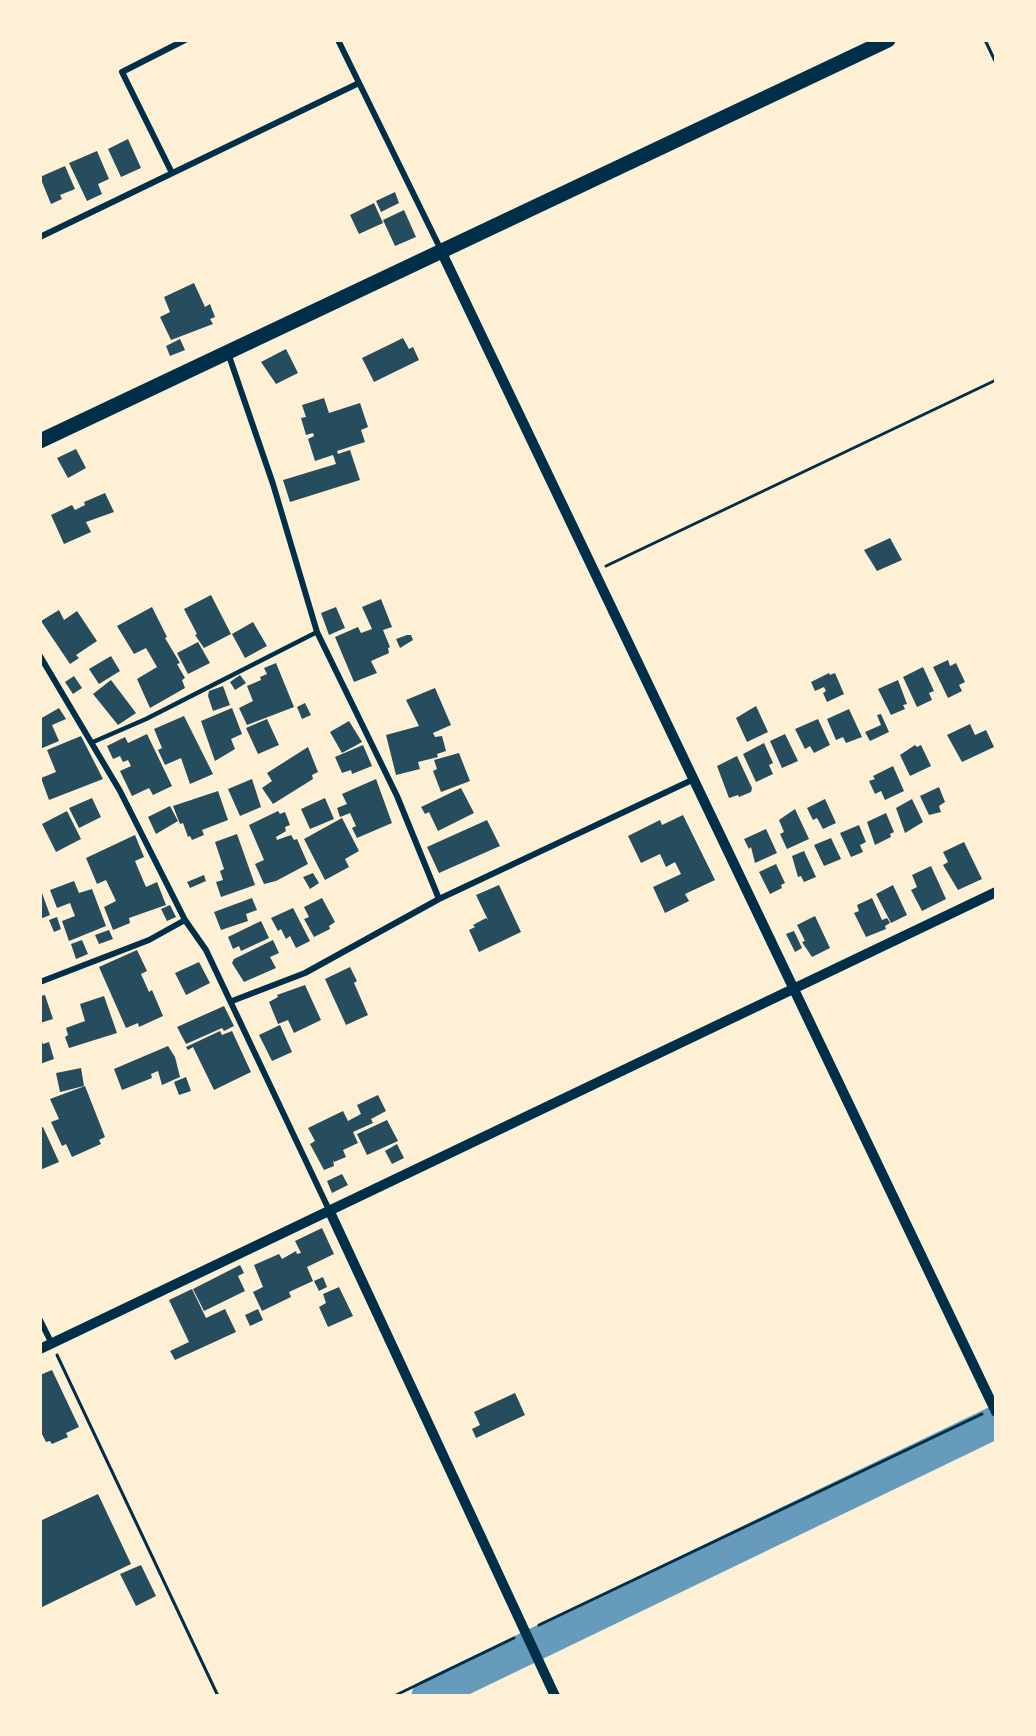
<!DOCTYPE html>
<html>
<head>
<meta charset="utf-8">
<style>
	body { margin:0 }
	#map { position:relative; width:1036px; height:1736px; overflow:hidden; background:#fdf0d5; font-family:"DejaVu Sans",sans-serif }
	canvas { display:block }
	.frame { position:absolute; inset:0; border:42px solid #fdf0d5; pointer-events:none }
</style>
</head>
<body>
<div id="map">
<canvas width="1036" height="1736"></canvas>
<div class="frame"></div>
</div>
<script>
const g = document.querySelector('canvas').getContext('2d');
g.lineJoin = 'round';
function poly(rows) {
  const path = new Path2D();
  for (const r of rows) {
    path.moveTo(r[0], r[1]);
    for (let i = 2; i < r.length; i += 2) path.lineTo(r[i], r[i + 1]);
  }
  return path;
}
function trace(path, color, width, dash) {
  g.strokeStyle = color;
  g.lineWidth = width;
  g.lineCap = dash ? 'butt' : 'round';
  g.setLineDash(dash || []);
  g.stroke(path);
}
function fill(path, color) {
  g.fillStyle = color;
  g.fill(path, 'evenodd');
}
trace(poly([
	[428,1696,996,1422]
]), '#669bbc', 33);
fill(poly([
	[128,139,141,168,121,177,108,149],
	[97,151,109,179,98,184,102,194,87,201,69,163],
	[65,166,75,189,60,195,62,199,51,204,40,177],
	[395,192,399,203,381,212,376,201],
	[374,203,383,223,359,234,350,215],
	[404,210,416,237,395,246,383,220],
	[194,283,205,307,210,304,215,317,210,319,213,324,171,340,160,317,170,312,164,297],
	[403,338,409,349,413,347,419,360,374,382,362,358],
	[180,339,185,350,170,356,166,346],
	[286,349,298,373,276,384,261,362],
	[324,398,329,413,360,403,368,427,361,430,365,442,337,451,338,454,350,450,360,480,290,502,283,480,336,464,333,455,315,461,308,439,314,436,313,433,306,435,301,418,306,417,302,405],
	[76,449,86,468,68,478,57,458],
	[105,493,114,512,86,522,91,532,64,544,51,515,72,505,75,510,85,505,84,502],
	[890,538,902,560,877,571,864,550],
	[211,595,231,634,204,648,195,635,197,634,184,609],
	[381,599,392,627,383,630,390,647,388,648,389,653,371,661,377,673,354,682,335,637,358,627,361,633,372,629,362,607],
	[152,607,167,637,165,638,180,663,177,664,185,678,182,680,185,688,150,708,137,679,157,667,146,648,134,654,117,626],
	[336,607,345,628,329,635,321,613],
	[59,610,64,620,77,611,97,641,76,655,79,658,70,664,41,621],
	[253,622,267,646,245,658,232,634],
	[407,635,411,635,413,640,400,648,396,639],
	[198,642,210,663,188,674,177,653],
	[111,656,120,671,99,684,89,669],
	[948,660,950,666,956,663,965,682,959,685,962,691,948,698,933,667],
	[276,663,294,707,247,725,239,708,253,701,247,686,261,680,260,677,267,674,264,668],
	[923,667,934,691,929,693,932,700,917,707,903,677],
	[829,673,830,675,835,673,844,694,827,702,823,693,826,691,824,687,815,691,811,682],
	[240,675,246,683,235,690,230,682],
	[74,676,82,688,73,694,65,682],
	[111,680,136,713,118,725,93,694],
	[898,680,907,704,903,705,905,709,891,715,878,689],
	[223,686,230,705,213,711,208,696,209,691],
	[435,688,451,725,433,733,435,737,442,736,446,751,437,754,438,757,418,762,420,769,396,775,386,735,419,726,406,700],
	[305,703,311,715,302,719,297,707],
	[756,706,768,732,747,742,736,718],
	[59,708,66,719,52,725,59,741,40,749,40,719],
	[232,708,242,734,231,739,235,749,215,761,201,721],
	[849,709,862,737,846,743,843,737,836,740,827,719],
	[881,714,889,732,870,741,865,732,881,725,877,715],
	[184,716,213,774,190,784,181,758,165,765,158,750,162,748,154,729],
	[267,719,279,745,258,754,246,728],
	[818,719,830,745,814,753,810,746,805,749,795,729],
	[349,721,362,742,342,753,330,732],
	[970,724,975,735,986,730,994,747,962,762,947,735],
	[147,734,172,786,153,795,149,788,132,796,120,771,131,766,128,760,123,762,120,756,113,759,107,746,125,737,128,743],
	[785,734,798,761,782,768,770,741],
	[81,736,103,779,49,800,41,778,56,772,47,750],
	[764,743,773,763,769,765,773,774,756,782,743,754],
	[363,745,372,766,352,774,351,770,342,773,335,757],
	[915,745,917,747,921,745,931,766,910,776,900,755],
	[308,747,318,772,312,775,313,779,273,804,262,788,272,781,267,773],
	[459,753,470,781,441,792,433,771,437,769,434,760],
	[737,756,752,788,751,792,739,797,738,795,729,798,717,766],
	[893,766,904,791,885,800,881,791,875,794,869,781,875,779,873,776],
	[252,779,261,807,240,816,228,789],
	[376,779,392,823,357,838,352,828,356,826,350,813,340,817,337,808,347,804,342,794],
	[939,787,945,802,939,806,941,812,929,815,920,796],
	[461,788,474,813,438,831,429,812,425,814,421,807],
	[218,791,228,820,202,830,204,835,192,840,190,836,188,837,183,823,180,824,173,806],
	[92,798,101,817,79,828,69,808],
	[325,798,334,819,310,829,301,809],
	[825,799,836,823,823,829,817,818,813,820,807,808],
	[912,799,923,822,905,833,896,808],
	[170,806,178,821,156,834,148,817],
	[795,809,809,839,787,849,780,834,784,832,779,820],
	[67,811,81,839,56,852,42,824],
	[278,811,280,814,285,812,290,825,285,827,286,831,276,837,277,840,291,835,294,840,297,839,308,864,276,881,264,884,255,864,264,860,249,825],
	[886,813,894,832,890,834,891,837,875,845,867,822],
	[683,815,715,880,685,894,689,901,665,913,653,887,681,874,675,862,666,867,660,854,641,863,628,836,660,820,662,825],
	[342,818,359,851,345,859,349,867,325,880,304,839],
	[487,820,500,846,439,873,427,847],
	[859,825,866,842,860,845,863,852,851,857,840,833],
	[766,829,777,853,755,863,751,847,749,849,744,839],
	[237,834,255,885,221,897,216,882,223,880,220,871,224,869,215,842],
	[135,835,144,857,135,861,137,866,146,887,157,882,166,905,129,918,130,923,113,930,104,907,116,901,106,880,97,884,86,858],
	[831,838,841,859,824,866,814,845],
	[964,842,982,879,958,890,943,865,948,862,943,852],
	[804,851,816,877,804,882,801,876,798,877,792,856],
	[776,864,785,883,781,885,782,888,770,894,759,872],
	[931,866,946,899,922,911,911,890,917,887,912,875],
	[313,873,319,883,310,889,303,877],
	[204,875,206,881,190,888,187,882],
	[74,881,79,893,92,889,106,926,69,941,62,921,75,916,70,903,57,908,50,890],
	[499,885,521,932,479,952,469,930,475,927,473,925,486,918,488,920,476,895],
	[893,885,907,915,891,923,876,894],
	[42,893,50,915,40,919,40,894],
	[252,898,257,910,246,914,248,921,221,930,214,912],
	[322,898,335,922,329,926,330,929,314,937,304,919,309,917,304,907],
	[872,898,882,920,887,918,890,923,885,926,886,929,866,937,854,913,859,911,857,905],
	[170,905,176,917,167,921,161,909],
	[293,908,310,941,296,948,290,936,286,939,281,929,278,931,271,918],
	[815,916,830,948,812,957,802,942,805,941,797,925],
	[57,917,61,929,54,932,49,920],
	[261,921,269,938,241,951,239,946,233,949,228,937],
	[109,930,113,939,99,944,95,935],
	[794,931,802,948,795,952,786,934],
	[82,940,88,954,76,959,71,944],
	[273,940,279,953,270,957,276,968,244,982,232,963,234,959],
	[137,950,147,971,141,974,149,992,152,990,163,1016,139,1027,138,1023,126,1028,99,967],
	[199,962,210,983,186,995,175,973],
	[350,967,357,981,354,983,368,1015,346,1025,325,979],
	[305,985,321,1020,294,1033,288,1020,278,1024,269,1002,278,997,277,995],
	[45,995,53,1019,40,1023,40,996],
	[104,996,117,1033,69,1048,65,1037,68,1035,66,1028,85,1021,80,1004],
	[224,1006,234,1026,224,1031,222,1028,186,1044,177,1027],
	[280,1025,292,1052,272,1061,259,1035],
	[220,1031,222,1035,232,1031,251,1072,214,1090,193,1047,188,1050,186,1047],
	[41,1039,43,1044,49,1042,54,1059,40,1064],
	[168,1046,175,1057,180,1077,162,1085,158,1071,151,1074,152,1078,122,1090,114,1069],
	[81,1068,84,1086,60,1092,56,1073],
	[186,1077,191,1091,179,1095,174,1082],
	[85,1086,105,1137,99,1140,101,1144,72,1157,66,1144,62,1146,51,1122,59,1119,50,1099],
	[378,1095,386,1111,371,1119,373,1123,353,1132,358,1143,343,1150,346,1157,334,1162,333,1160,334,1166,324,1170,310,1144,315,1141,308,1128,343,1111,348,1121,361,1114,357,1105],
	[387,1120,398,1141,367,1155,357,1134],
	[43,1127,59,1162,40,1170,40,1128],
	[397,1144,404,1158,392,1164,385,1151],
	[342,1174,348,1185,332,1193,327,1181],
	[322,1228,334,1254,307,1267,313,1281,289,1292,291,1297,262,1311,253,1292,263,1287,254,1265,279,1254,282,1259,296,1251,297,1254,301,1253,295,1241],
	[240,1265,244,1273,238,1276,245,1291,204,1311,193,1289],
	[323,1277,327,1287,319,1291,314,1281],
	[339,1287,353,1316,328,1327,319,1307,326,1303,323,1294],
	[192,1289,206,1318,225,1309,236,1332,175,1360,170,1351,189,1342,169,1300],
	[258,1309,263,1320,250,1326,245,1315],
	[52,1370,79,1427,66,1433,68,1437,52,1444,50,1441,46,1442,40,1430,40,1375],
	[515,1393,525,1415,476,1438,472,1429,480,1425,474,1412],
	[98,1494,131,1564,40,1608,40,1521],
	[141,1565,156,1596,136,1606,120,1574]
]), '#264d5e');
trace(poly([
	[985,40,996,63],
	[606,566,996,380],
	[57,1355,218,1696],
	[539,1625,982,1414],
	[394,1696,514,1638]
]), '#003049', 3);
trace(poly([
	[93,742,146,719,317,632]
]), '#003049', 4.5);
trace(poly([
	[338,40,441,250],
	[172,173,122,72,185,40],
	[40,237,359,83],
	[228,353,273,484,317,632,397,796,439,899],
	[40,656,120,791,185,920,206,950,330,1212],
	[40,982,149,940,185,920],
	[232,1001,305,973,439,899,692,780],
	[40,1320,52,1344]
]), '#003049', 6);
trace(poly([
	[442,253,996,1412],
	[330,1212,555,1696],
	[40,1349,996,892]
]), '#003049', 10);
trace(poly([
	[40,441,888,40]
]), '#003049', 15);
</script>
</body>
</html>
